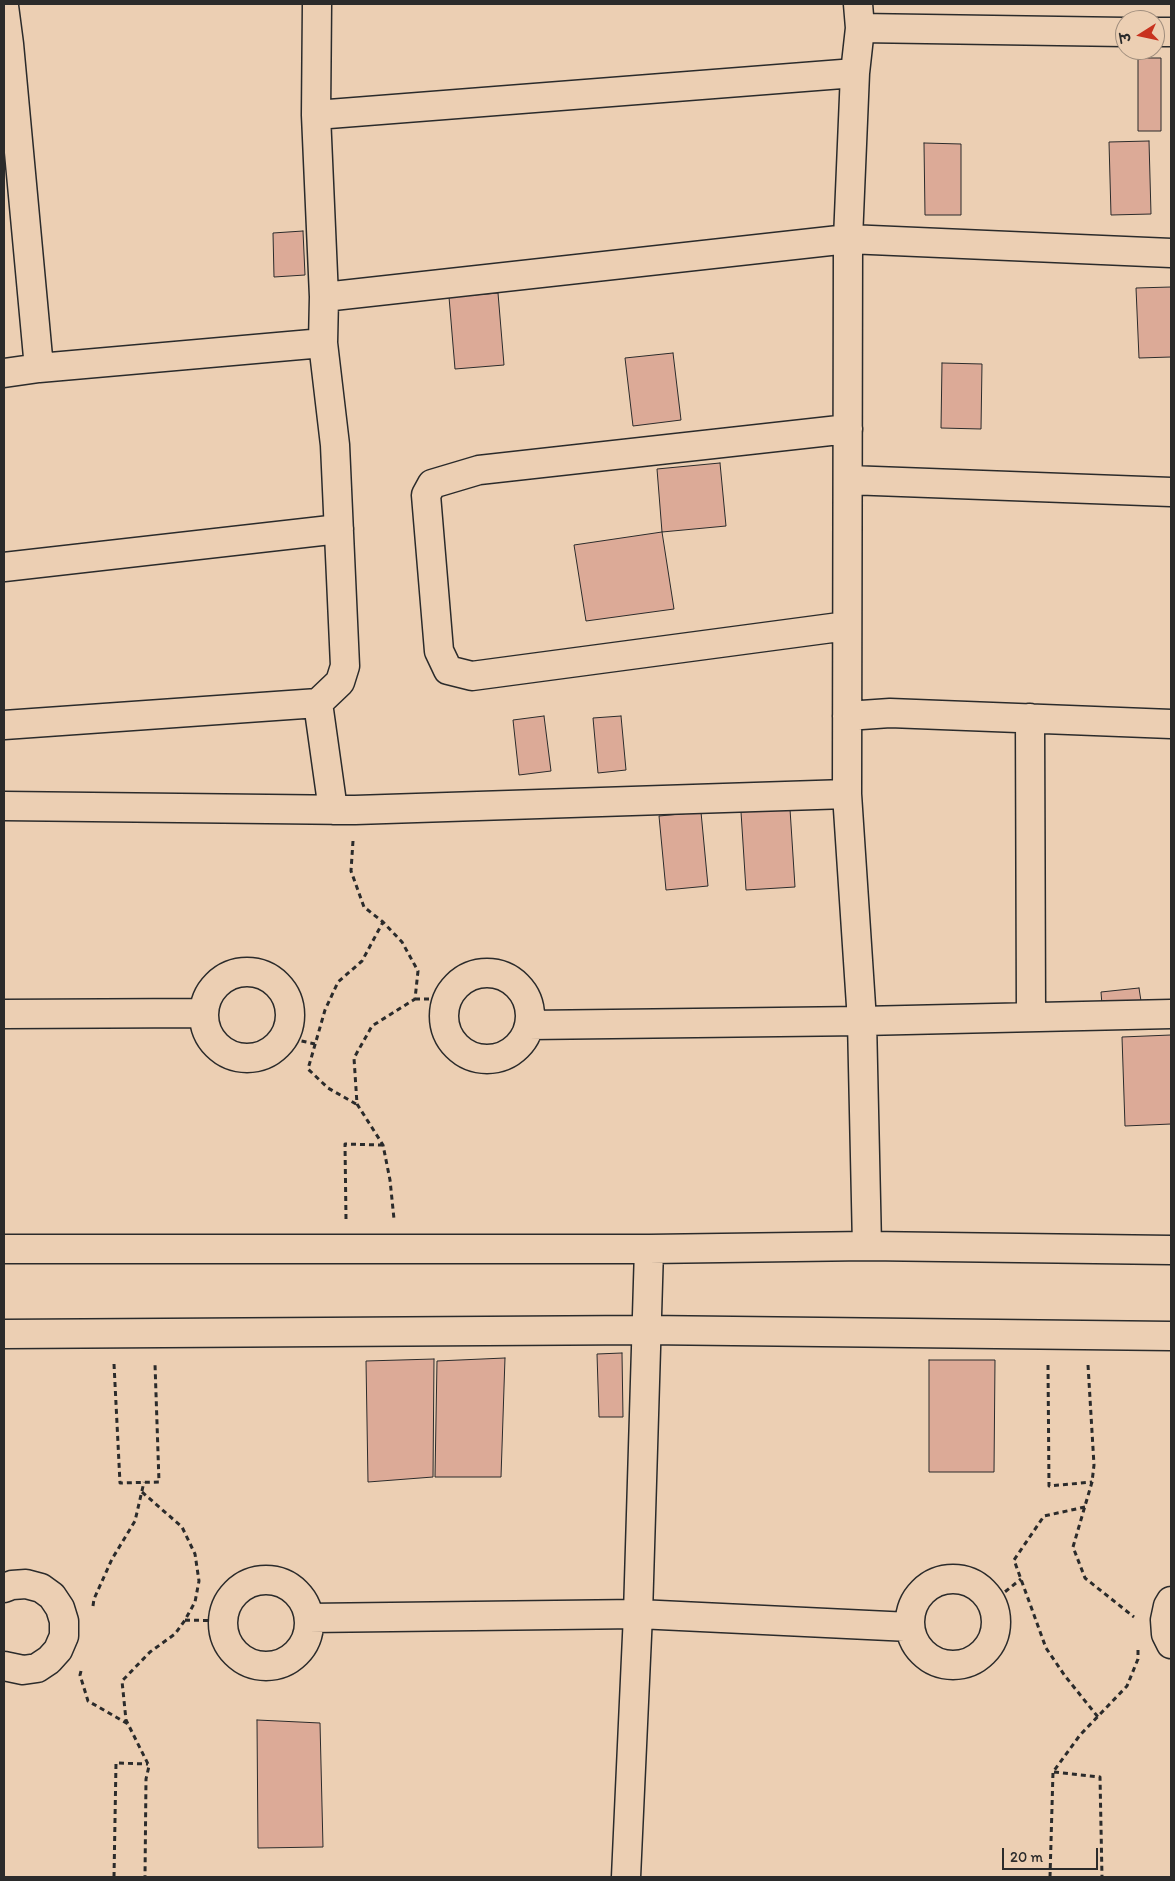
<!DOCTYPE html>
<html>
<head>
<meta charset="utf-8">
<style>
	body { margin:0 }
	#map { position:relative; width:1175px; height:1881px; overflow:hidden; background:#eccfb3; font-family:Itim,"Playpen Sans Deva",sans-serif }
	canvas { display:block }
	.frame { position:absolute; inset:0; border:5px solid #2b2b2b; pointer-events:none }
	.north { position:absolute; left:1115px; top:10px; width:50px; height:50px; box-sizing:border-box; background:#eccfb3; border:1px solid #9f8d7d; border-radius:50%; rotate:260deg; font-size:14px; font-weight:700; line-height:20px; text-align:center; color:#2b2b2b }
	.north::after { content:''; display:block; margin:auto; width:18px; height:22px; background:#c8321e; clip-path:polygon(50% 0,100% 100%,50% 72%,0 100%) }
	.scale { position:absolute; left:1002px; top:1848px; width:96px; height:22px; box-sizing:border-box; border:2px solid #2b2b2b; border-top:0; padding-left:6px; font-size:15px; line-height:18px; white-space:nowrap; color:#2b2b2b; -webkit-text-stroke:4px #eccfb3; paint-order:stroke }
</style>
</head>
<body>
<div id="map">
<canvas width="1175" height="1881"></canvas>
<div class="frame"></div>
<div class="north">उ</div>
<div class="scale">20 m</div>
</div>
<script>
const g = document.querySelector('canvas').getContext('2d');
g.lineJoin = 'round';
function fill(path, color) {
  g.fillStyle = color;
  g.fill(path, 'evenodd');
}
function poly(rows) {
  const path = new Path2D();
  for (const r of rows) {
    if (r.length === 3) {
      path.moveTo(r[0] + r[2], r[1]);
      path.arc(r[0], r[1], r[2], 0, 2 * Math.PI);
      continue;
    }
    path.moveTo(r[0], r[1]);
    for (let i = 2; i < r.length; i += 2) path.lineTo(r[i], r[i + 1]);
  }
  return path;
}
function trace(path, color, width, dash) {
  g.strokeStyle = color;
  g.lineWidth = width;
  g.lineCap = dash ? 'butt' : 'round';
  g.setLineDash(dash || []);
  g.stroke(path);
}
const building = poly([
	[1138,58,1161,58,1161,131,1138,131,1138,58],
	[1149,141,1151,214,1111,215,1109,142,1149,141],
	[924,143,961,144,961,215,925,215,924,143],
	[303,231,305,275,274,277,273,233,303,231],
	[1171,287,1171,357,1139,358,1136,288,1171,287],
	[498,293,504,365,455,369,449,297,498,293],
	[673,353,681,420,633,426,625,358,673,353],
	[942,363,982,364,981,429,941,428,942,363],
	[720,463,726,526,662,532,657,469,720,463],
	[662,532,674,609,586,621,574,545,662,532],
	[544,716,551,771,519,775,513,720,544,716],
	[621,716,626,770,598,773,593,718,621,716],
	[790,809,795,887,746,890,741,812,790,809],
	[701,812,708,886,666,890,659,816,701,812],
	[1139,988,1141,1001,1102,1005,1101,992,1139,988],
	[1171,1035,1171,1124,1125,1126,1122,1037,1171,1035],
	[622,1353,623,1417,599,1417,597,1354,622,1353],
	[505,1358,501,1477,435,1477,437,1361,505,1358],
	[434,1359,433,1477,368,1482,366,1361,434,1359],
	[929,1360,995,1360,994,1472,929,1472,929,1360],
	[257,1720,320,1723,323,1847,258,1848,257,1720]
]);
fill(building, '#dcaa97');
trace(building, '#2b2b2b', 1);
const minor = poly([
	[317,4,316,115,324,297,323,343,335,445,345,666,340,682,318,703,333,810],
	[4,6,9,44,39,368],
	[860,28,1125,32],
	[1155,32,1171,32],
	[316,115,855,73],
	[324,297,848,239,1171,253],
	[4,373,39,368,323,343],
	[848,480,1171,492],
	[4,567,339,529],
	[847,626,472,676,448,670,439,651,426,495,432,484,479,470,848,429],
	[847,716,890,713,1171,724],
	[1030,718,1031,1017],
	[4,725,318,703],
	[847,794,862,1021,1171,1014],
	[4,806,355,810,847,794,848,239,855,73,860,28,858,4],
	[247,1015,43],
	[487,1016,43],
	[4,1014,204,1013],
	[529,1025,862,1021,867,1246],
	[4,1249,649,1249,867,1246,1171,1250],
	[4,1334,646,1330,1171,1336],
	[953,1622,43],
	[266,1623,43],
	[4,1588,12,1585,26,1584,41,1588,52,1596,60,1608,64,1621,64,1636,58,1650,49,1660,37,1668,23,1670,4,1666],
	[1171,1601,1168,1606,1165,1620,1166,1634,1171,1644],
	[309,1618,638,1614,910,1627],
	[626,1877,638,1614,649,1249]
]);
trace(minor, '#2b2b2b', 31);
trace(poly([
	[353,841,351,871,364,907,383,922,402,942,418,971,415,999,372,1026,354,1058,357,1104,383,1145,390,1180,394,1219],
	[415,999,447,999],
	[284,1037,315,1044],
	[356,1104,328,1088,308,1069,325,1010,338,982,362,961,383,922],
	[346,1219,345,1144,382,1145],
	[114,1364,120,1483,159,1482,155,1364],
	[1048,1365,1049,1486,1092,1482],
	[1088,1365,1094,1465,1092,1482,1073,1547,1085,1578,1134,1617],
	[142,1492,182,1527,195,1554,199,1581,195,1602,185,1620,175,1634,150,1652,122,1681,126,1720,149,1766,146,1779,145,1877],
	[1085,1507,1044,1516,1014,1560,1046,1648,1065,1676,1098,1717],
	[991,1603,1021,1579],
	[93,1606,94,1599,112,1559,135,1521,144,1482],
	[185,1620,223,1621],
	[81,1671,80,1675,88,1701,128,1724],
	[1054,1772,1100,1777,1102,1877],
	[114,1877,116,1763,148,1764],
	[1050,1877,1053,1772,1080,1735,1127,1686,1138,1659,1138,1648]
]), '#2b2b2b', 3, [5, 4]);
trace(minor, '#eccfb3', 28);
</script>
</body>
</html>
